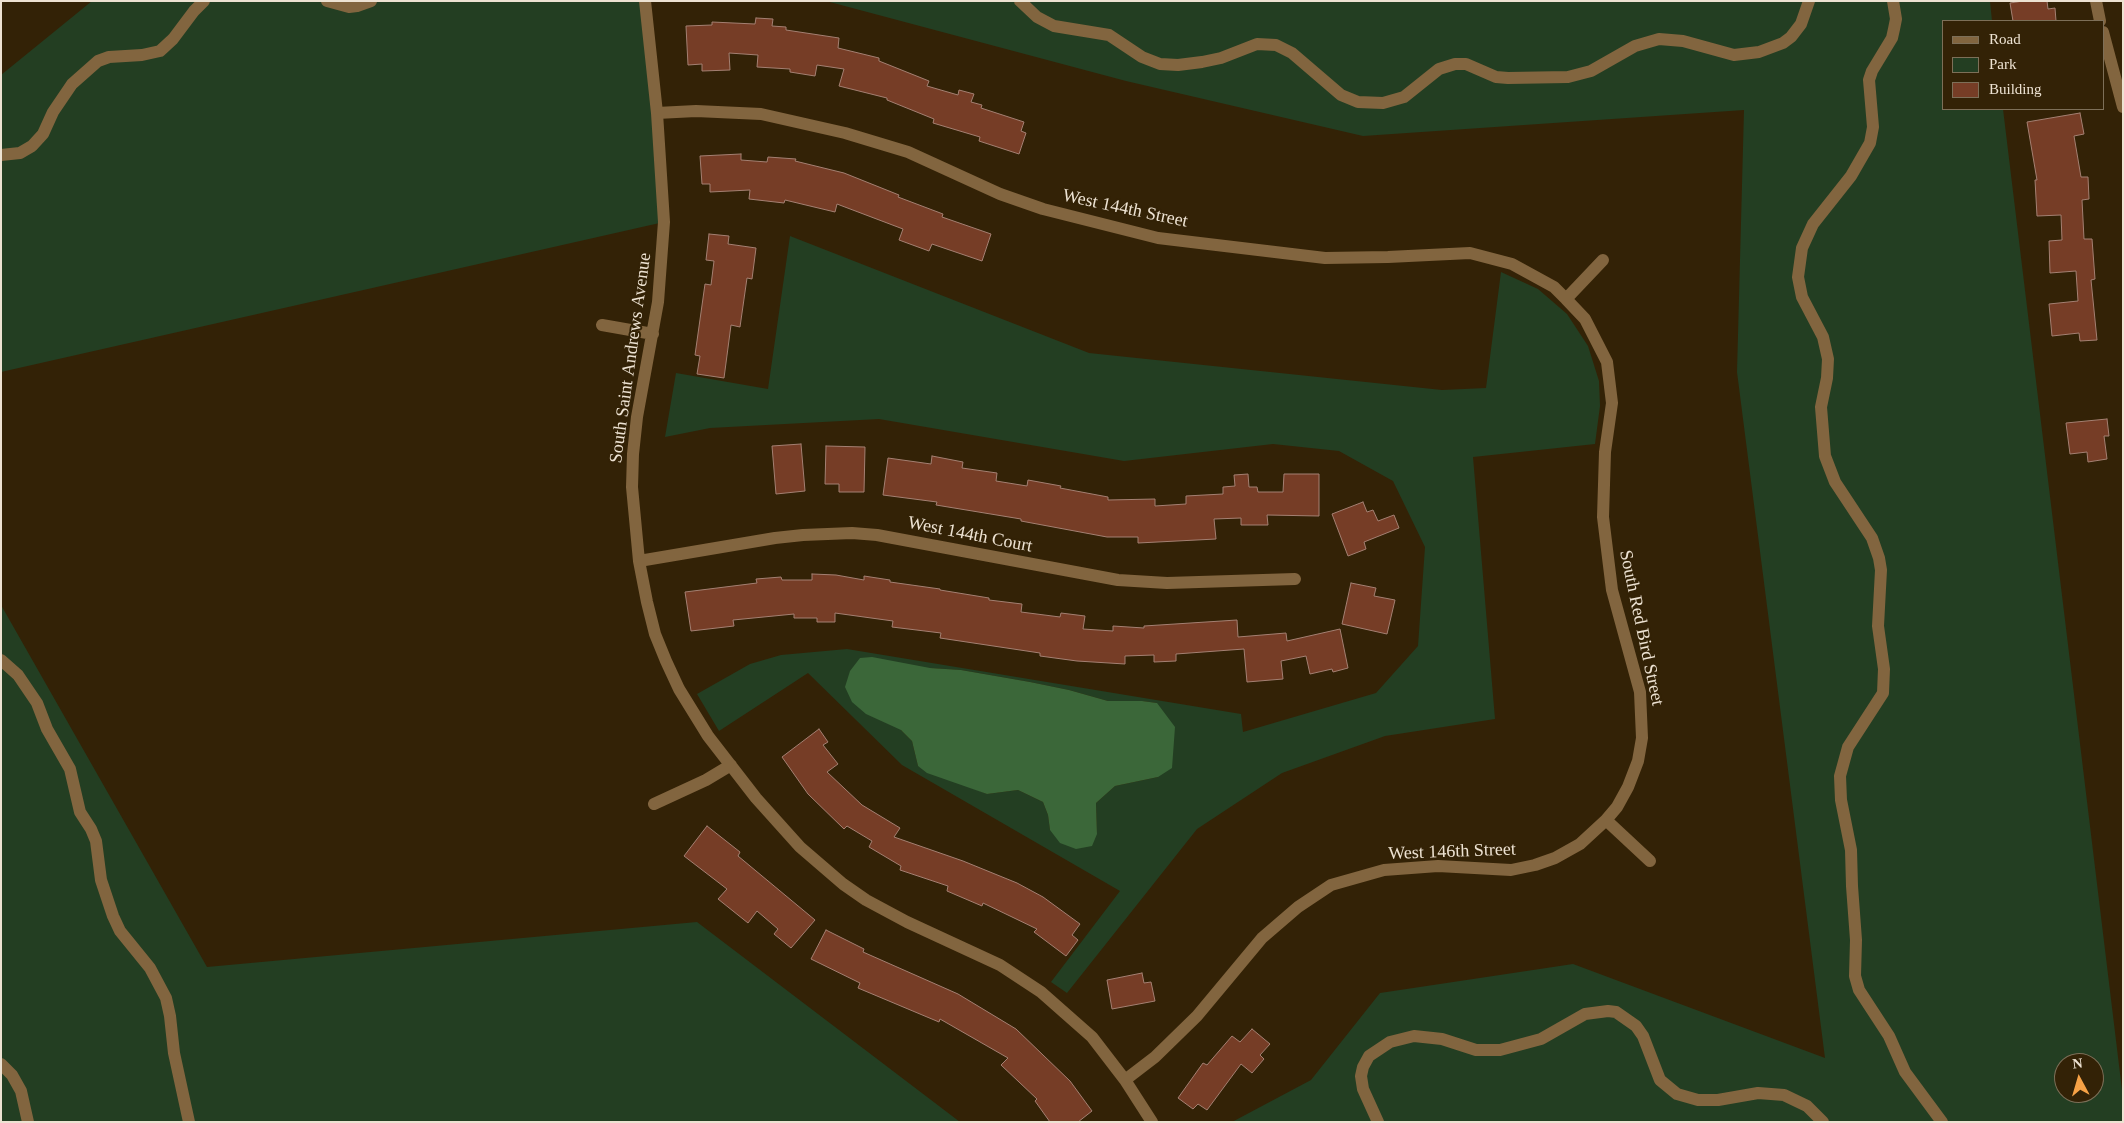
<!DOCTYPE html>
<html>
<head>
<meta charset="utf-8">
<style>
	body { margin:0 }
	#map { position:relative; width:2124px; height:1123px; overflow:hidden; background:#332206; font-family:"Times New Roman",serif }
	canvas { display:block }
	.frame { position:absolute; inset:0; border:2px solid #ede2d2; pointer-events:none }
	.legend { position:absolute; left:1942px; top:20px; width:162px; height:90px; box-sizing:border-box; background:#332206; border:1px solid #7d6f58; margin:0; padding:6px 9px; list-style:none; font-size:15px; color:#ede2d2 }
	.legend li { display:flex; align-items:center; gap:10px; height:25px }
	.legend b { width:25px; border:1px solid #7d6f58 }
	.north { position:absolute; left:2054px; top:1053px; width:50px; height:50px; box-sizing:border-box; background:#332206; border:1px solid #7d6f58; border-radius:50%; rotate:354deg; font-size:14px; font-weight:700; line-height:20px; text-align:center; color:#ede2d2 }
	.north::after { content:''; display:block; margin:auto; width:18px; height:22px; background:#f6a246; clip-path:polygon(50% 0,100% 100%,50% 72%,0 100%) }
</style>
</head>
<body>
<div id="map">
<canvas width="2124" height="1123"></canvas>
<div class="frame"></div>
<ul class="legend">
<li><b style="height:6px;background:#82653f"></b>Road</li>
<li><b style="height:14px;background:#233e22"></b>Park</li>
<li><b style="height:14px;background:#763d26"></b>Building</li>
</ul>
<div class="north">N</div>
</div>
<script>
const g = document.querySelector('canvas').getContext('2d');
g.lineJoin = 'round';
function fill(path, color) {
  g.fillStyle = color;
  g.fill(path, 'evenodd');
}
function poly(rows) {
  const path = new Path2D();
  for (const r of rows) {
    path.moveTo(r[0], r[1]);
    for (let i = 2; i < r.length; i += 2) path.lineTo(r[i], r[i + 1]);
  }
  return path;
}
function trace(path, color, width, dash) {
  g.strokeStyle = color;
  g.lineWidth = width;
  g.lineCap = dash ? 'butt' : 'round';
  g.setLineDash(dash || []);
  g.stroke(path);
}
function drawText(font, color, halo, rows, align = 'center') {
  g.font = font + ' "Times New Roman",serif';
  g.lineWidth = 4;
  g.setLineDash([]);
  g.textBaseline = 'middle';
  g.strokeStyle = halo;
  g.fillStyle = color;
  for (const [text, x, y, turn = 0] of rows) {
    g.save();
    g.translate(x, y);
    g.rotate((+turn || 0) * Math.PI / 180);
    g.textAlign = isNaN(turn) ? turn : align;
    if (halo) g.strokeText(text, 0, 0);
    g.fillText(text, 0, 0);
    g.restore();
  }
}
fill(poly([
	[92,1,643,1,664,222,1,372,1,75],
	[826,1,1990,1,1992,21,1943,21,1943,109,2003,109,2123,1098,2123,1122,1232,1122,1311,1080,1380,993,1573,964,1825,1058,1737,372,1744,110,1363,136,1126,81],
	[2064,1063,2094,1063,2094,1093,2064,1093],
	[790,236,1089,353,1442,390,1486,388,1501,272,1538,289,1567,314,1588,346,1599,381,1600,406,1595,444,1473,457,1495,719,1385,736,1282,773,1197,829,1067,993,1051,982,1120,891,902,765,808,673,719,731,697,694,750,664,781,655,847,649,1241,714,1243,732,1376,693,1418,646,1425,547,1393,481,1339,451,1273,444,1124,461,879,419,710,428,665,437,676,373,768,389],
	[930,668,961,670,1030,682,1069,690,1108,701,1142,701,1157,703,1158,777,1115,786,1096,803,1097,834,1050,830,1048,815,1043,802,1018,790,987,794,918,766,912,741,901,730],
	[1,605,207,967,697,922,960,1122,1,1122]
]), '#233e22');
fill(poly([
	[872,657,930,668,961,670,1030,682,1069,690,1108,701,1142,701,1157,703,1175,727,1172,768,1158,777,1115,786,1096,803,1097,834,1092,846,1076,849,1060,843,1050,830,1048,815,1043,802,1018,790,987,794,927,773,918,766,912,741,901,730,866,714,852,702,845,687,850,671,860,658]
]), '#3b6739');
const building = poly([
	[2023,1,2047,1,2048,9,2055,8,2056,21,2013,21,2010,3,2023,1],
	[756,18,773,19,772,26,786,27,786,30,839,38,838,48,879,58,879,61,929,81,927,86,958,95,959,90,974,94,971,102,982,105,981,108,1024,122,1021,131,1026,133,1019,154,979,141,980,137,933,123,934,119,887,100,887,98,839,86,844,69,817,65,815,76,790,72,790,69,757,67,758,55,729,53,730,70,702,71,702,64,688,65,686,26,712,25,712,22,755,24,756,18],
	[2080,113,2084,134,2074,136,2081,177,2088,177,2089,199,2082,200,2084,239,2092,239,2095,279,2091,280,2097,340,2080,341,2079,333,2052,336,2049,304,2078,301,2076,271,2050,273,2049,241,2062,240,2061,215,2037,216,2035,180,2037,180,2027,122,2080,113],
	[741,154,741,160,767,162,768,157,796,159,795,161,844,173,899,195,898,197,943,214,942,217,991,234,982,261,932,244,929,251,899,240,903,229,837,204,835,212,785,200,784,203,749,199,750,190,710,192,710,184,702,184,700,156,741,154],
	[709,234,729,236,728,244,756,248,752,279,747,278,740,327,731,325,724,378,697,374,700,356,695,355,705,284,711,285,714,261,706,260,709,234],
	[2107,419,2109,436,2104,436,2107,459,2088,462,2087,452,2070,454,2066,423,2107,419],
	[801,444,805,491,776,494,772,446,801,444],
	[826,446,865,447,864,492,839,492,839,484,825,484,826,446],
	[932,456,963,462,962,468,997,473,996,481,1027,486,1028,480,1061,486,1060,488,1108,497,1108,500,1155,499,1155,506,1186,504,1186,496,1223,494,1223,487,1235,486,1234,475,1248,474,1249,487,1257,487,1258,492,1283,492,1284,474,1319,474,1319,516,1267,515,1268,525,1241,525,1241,518,1214,519,1216,539,1138,543,1138,537,1107,537,1021,521,1021,519,936,505,937,502,883,495,888,458,931,464,932,456],
	[1363,502,1367,512,1373,510,1378,521,1394,515,1399,528,1364,542,1366,549,1348,556,1332,514,1363,502],
	[812,574,836,575,864,580,864,576,890,580,890,582,940,589,940,590,989,598,989,600,1022,604,1021,612,1060,617,1061,613,1085,616,1083,629,1113,631,1113,626,1144,628,1144,626,1237,620,1238,637,1286,633,1287,641,1340,629,1348,668,1333,672,1332,669,1310,674,1306,656,1281,661,1283,679,1247,682,1244,649,1176,654,1176,661,1154,662,1154,655,1125,656,1125,664,1077,661,1040,656,1040,653,940,638,941,633,892,627,893,621,835,613,835,622,817,622,817,618,794,618,794,614,733,620,734,626,691,631,685,592,757,583,756,579,781,577,782,580,812,580,812,574],
	[1351,583,1376,588,1374,596,1395,600,1387,634,1342,624,1351,583],
	[819,729,828,742,823,745,838,764,827,772,862,805,900,828,894,837,963,861,1017,883,1043,897,1080,924,1072,935,1078,940,1066,956,1034,932,1037,929,983,903,982,906,947,891,948,886,900,870,901,866,869,847,872,841,847,826,844,829,808,794,782,757,819,729],
	[707,826,740,852,738,856,815,920,791,948,774,934,778,929,757,911,748,923,718,899,727,889,684,856,707,826],
	[826,930,864,949,863,952,958,994,1016,1029,1070,1081,1092,1111,1078,1122,1050,1122,1035,1101,1037,1099,1001,1065,1008,1058,940,1019,939,1022,858,988,860,983,811,959,826,930],
	[1142,973,1144,983,1151,982,1155,1001,1112,1009,1107,980,1142,973],
	[1252,1029,1270,1044,1260,1055,1264,1059,1252,1073,1241,1064,1207,1110,1198,1104,1193,1109,1178,1098,1203,1063,1207,1065,1232,1036,1240,1042,1252,1029]
]);
fill(building, '#763d26');
trace(building, '#a48072', 1);
trace(poly([
	[327,1,349,7,357,6,371,1],
	[645,1,657,113,664,222,658,302,637,417,633,454,632,487,639,561,647,602,655,634,666,661,679,689,708,736,756,798,800,847,843,884,866,900,907,922,1000,965,1041,992,1092,1037,1125,1080,1152,1122],
	[1020,1,1037,17,1054,26,1109,35,1142,57,1160,64,1178,65,1202,62,1221,58,1257,44,1276,45,1292,53,1341,95,1358,102,1383,103,1404,97,1439,69,1455,64,1466,64,1496,77,1508,78,1568,77,1591,71,1635,46,1659,39,1683,41,1734,55,1759,52,1783,43,1791,37,1801,24,1809,1],
	[1893,1,1896,19,1894,29,1892,38,1872,71,1869,80,1873,127,1870,143,1851,176,1813,224,1802,248,1798,277,1802,297,1823,337,1828,359,1827,378,1821,407,1825,456,1835,482,1872,538,1879,558,1881,570,1878,626,1884,669,1883,693,1848,747,1840,776,1841,800,1851,850,1852,886,1856,940,1855,976,1859,990,1889,1036,1905,1072,1942,1122],
	[2096,1,2100,21],
	[2103,32,2123,107],
	[657,113,696,111,761,114,845,133,908,152,1000,194,1043,209,1158,238,1325,258,1388,257,1470,253,1512,264,1554,287,1566,299,1603,260],
	[1,155,20,153,32,146,43,134,53,112,72,84,98,61,109,57,142,55,160,51,173,39,194,11,204,1],
	[1566,299,1585,319,1607,362,1612,403,1605,452,1603,517,1612,590,1640,692,1642,738,1638,761,1628,787,1617,807,1606,820],
	[602,325,653,334],
	[639,561,775,538,803,535,852,533,877,535,1118,580,1167,583,1295,579],
	[1,660,18,675,37,703,47,729,70,769,80,812,91,829,96,841,101,880,113,916,120,931,150,968,166,998,170,1016,174,1053,189,1122],
	[654,804,706,780,731,765],
	[1,1064,12,1075,21,1091,28,1122],
	[1125,1080,1155,1057,1197,1016,1262,938,1298,907,1331,885,1384,870,1438,866,1511,870,1535,865,1555,858,1580,844,1606,820,1650,861],
	[1378,1122,1363,1089,1361,1076,1363,1067,1369,1056,1390,1042,1414,1036,1442,1039,1476,1050,1500,1050,1541,1039,1585,1014,1608,1011,1616,1012,1636,1026,1643,1036,1660,1080,1677,1094,1698,1100,1718,1100,1758,1093,1784,1095,1807,1106,1823,1122]
]), '#82653f', 12);
drawText('18px', '#ede2d2', '#332206', [
	["West 144th Street",1125,209,12],
	["South Saint Andrews Avenue",631,358,-82],
	["West 144th Court",970,535,11],
	["South Red Bird Street",1641,628,78],
	["West 146th Street",1452,852,-2]
]);
</script>
</body>
</html>
